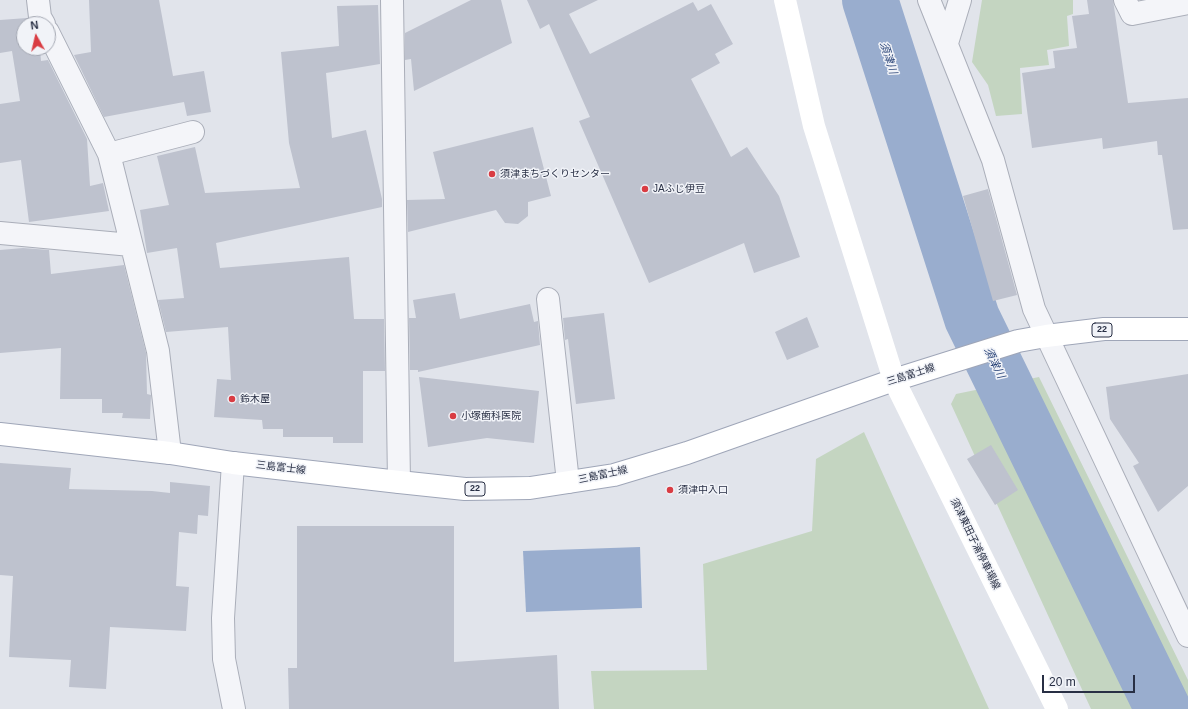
<!DOCTYPE html>
<html>
<head>
<meta charset="utf-8">
<style>
	body { margin:0 }
	#map { position:relative; width:1188px; height:709px; overflow:hidden; background:#e1e4eb; font-family:Arial,sans-serif }
	canvas { display:block }
	.north { position:absolute; left:16px; top:16px; width:40px; height:40px; box-sizing:border-box; background:#f1f3f8; border:1px solid #a1a5b0; border-radius:50%; rotate:352deg; font-size:11px; font-weight:700; line-height:16px; text-align:center; color:#282f44 }
	.north::after { content:''; display:block; margin:auto; width:14px; height:18px; background:#d93c43; clip-path:polygon(50% 0,100% 100%,50% 72%,0 100%) }
	.scale { position:absolute; left:1042px; top:675px; width:93px; height:18px; box-sizing:border-box; border:2px solid #282f44; border-top:0; padding-left:5px; font-size:12px; line-height:14px; white-space:nowrap; color:#282f44; -webkit-text-stroke:3px #f1f3f8; paint-order:stroke }
</style>
</head>
<body>
<div id="map">
<canvas width="1188" height="709"></canvas>
<div class="north">N</div>
<div class="scale">20 m</div>
</div>
<script>
const g = document.querySelector('canvas').getContext('2d');
g.lineJoin = 'round';
function fill(path, color) {
  g.fillStyle = color;
  g.fill(path, 'evenodd');
}
function poly(rows) {
  const path = new Path2D();
  for (const r of rows) {
    path.moveTo(r[0], r[1]);
    for (let i = 2; i < r.length; i += 2) path.lineTo(r[i], r[i + 1]);
  }
  return path;
}
function trace(path, color, width, dash) {
  g.strokeStyle = color;
  g.lineWidth = width;
  g.lineCap = dash ? 'butt' : 'round';
  g.setLineDash(dash || []);
  g.stroke(path);
}
function drawText(font, color, halo, rows, align = 'center') {
  g.font = font + ' Arial,"Noto Sans JP",sans-serif';
  g.lineWidth = 3;
  g.setLineDash([]);
  g.textBaseline = 'middle';
  g.strokeStyle = halo;
  g.fillStyle = color;
  for (const [text, x, y, turn = 0] of rows) {
    g.save();
    g.translate(x, y);
    g.rotate((+turn || 0) * Math.PI / 180);
    g.textAlign = isNaN(turn) ? turn : align;
    if (halo) g.strokeText(text, 0, 0);
    g.fillText(text, 0, 0);
    g.restore();
  }
}
fill(poly([
	[982,0,1073,0,1073,14,1067,16,1069,46,1047,50,1049,65,1020,68,1022,114,996,116,988,85,972,62],
	[1039,377,1188,680,1188,709,1091,709,951,404,956,394],
	[864,432,989,709,594,709,591,671,707,670,703,564,812,531,816,459]
]), '#c4d5c1');
fill(poly([
	[640,547,642,608,526,612,523,551]
]), '#99adce');
trace(poly([
	[870,0,972,318,1163,709]
]), '#99adce', 56);
fill(poly([
	[89,0,159,0,173,76,204,71,211,112,187,116,184,102,104,117,74,55,91,52],
	[471,0,501,0,512,43,414,91,411,59,405,60,405,33],
	[527,0,598,0,569,14,590,54,693,2,698,11,711,4,733,44,715,54,720,63,691,79,731,157,747,147,779,196,800,257,754,273,744,243,649,283,579,121,590,117,549,24,540,29],
	[1087,0,1113,0,1128,103,1188,98,1188,229,1173,230,1162,155,1158,155,1157,141,1103,149,1102,138,1032,148,1022,73,1055,68,1053,51,1077,48,1072,16,1089,14],
	[378,5,380,64,326,73,332,138,366,130,382,199,382,207,216,243,220,268,349,257,354,319,384,319,385,371,363,371,363,443,333,443,333,437,283,437,283,429,263,429,262,420,214,417,217,379,231,380,228,327,166,332,158,300,184,298,177,248,147,253,140,210,169,205,157,156,195,147,205,193,300,188,289,143,281,52,339,46,337,6],
	[27,18,29,24,24,24,24,48,40,48,41,61,48,60,87,139,90,186,103,183,109,211,29,222,21,160,0,163,0,104,20,101,12,51,0,53,0,20],
	[533,127,551,196,528,202,528,216,518,224,505,223,496,210,408,232,407,200,445,199,433,152],
	[988,189,1017,295,993,301,963,196],
	[23,248,49,250,51,274,124,265,146,353,147,394,151,395,150,419,122,418,123,413,102,413,102,399,60,399,61,348,0,353,0,250],
	[455,293,460,319,530,304,534,322,538,321,540,345,418,372,418,370,410,370,409,318,416,318,413,300],
	[604,313,615,399,576,404,568,339,565,340,563,318],
	[807,317,819,347,787,360,775,332],
	[1188,374,1188,486,1158,512,1133,466,1139,463,1110,419,1106,387],
	[419,377,539,391,534,443,487,438,428,447],
	[991,445,1018,490,995,505,967,459],
	[0,463,71,468,69,489,152,491,170,493,170,482,210,486,208,516,198,515,197,534,179,532,176,586,189,587,186,631,110,627,106,689,69,687,71,660,9,657,13,576,0,575],
	[297,526,454,526,454,662,557,655,559,709,289,709,288,668,297,668]
]), '#bec2ce');
const street = poly([
	[38,0,40,17,44,24],
	[392,0,399,482],
	[929,0,993,160,1034,309,1188,636],
	[1125,0,1132,14,1188,3],
	[48,32,109,154,158,351,170,453],
	[947,43,960,0],
	[109,154,193,132],
	[0,233,131,245],
	[548,299,568,482],
	[233,463,223,618,224,659,234,709]
]);
const primary = poly([
	[0,434,170,453,233,463,399,482,465,489,530,488,614,475,687,453,894,380,1018,341,1046,336,1104,329,1188,329]
]);
trace(street, '#aaaeb9', 24);
trace(primary, '#9fa6b8', 24);
trace(street, '#f4f5f9', 22);
trace(poly([
	[785,0,814,126,894,380,1057,709]
]), '#fff', 22);
trace(primary, '#fff', 22);
for (const [x, y, r, color] of [
	[492,174,4,"#d93c43"],
	[645,189,4,"#d93c43"],
	[232,399,4,"#d93c43"],
	[453,416,4,"#d93c43"],
	[670,490,4,"#d93c43"]
]) {
  const dot = new Path2D();
  dot.arc(x, y, r, 0, 2 * Math.PI);
  g.fillStyle = color;
  g.fill(dot);
  trace(dot, '#f1f3f8', 1.5);
}
for (const [x, y, w] of [
	[1102,330,20],
	[475,489,20]
]) {
  const box = new Path2D();
  box.roundRect(x - w / 2, y - 7, w, 14, 3);
  g.fillStyle = '#f1f3f8';
  g.fill(box);
  trace(box, '#282f44', 1);
}
drawText('bold 9px', '#282f44', null, [
	["22",1102,330],
	["22",475,489]
]);
drawText('10px', '#282f44', '#f1f3f8', [
	["須津まちづくりセンター",500,174],
	["JAふじ伊豆",653,189],
	["鈴木屋",240,399],
	["小塚歯科医院",461,416],
	["須津中入口",678,490]
], 'left');
drawText('10px', '#282f44', '#f1f3f8', [
	["三島富士線",911,375,-18],
	["三島富士線",281,468,7],
	["三島富士線",603,475,-12],
	["須津東田子浦停車場線",975,544,64]
]);
drawText('italic 11px', '#2e487b', '#f1f3f8', [
	["須津川",888,58,72],
	["須津川",994,363,64]
]);
</script>
</body>
</html>
